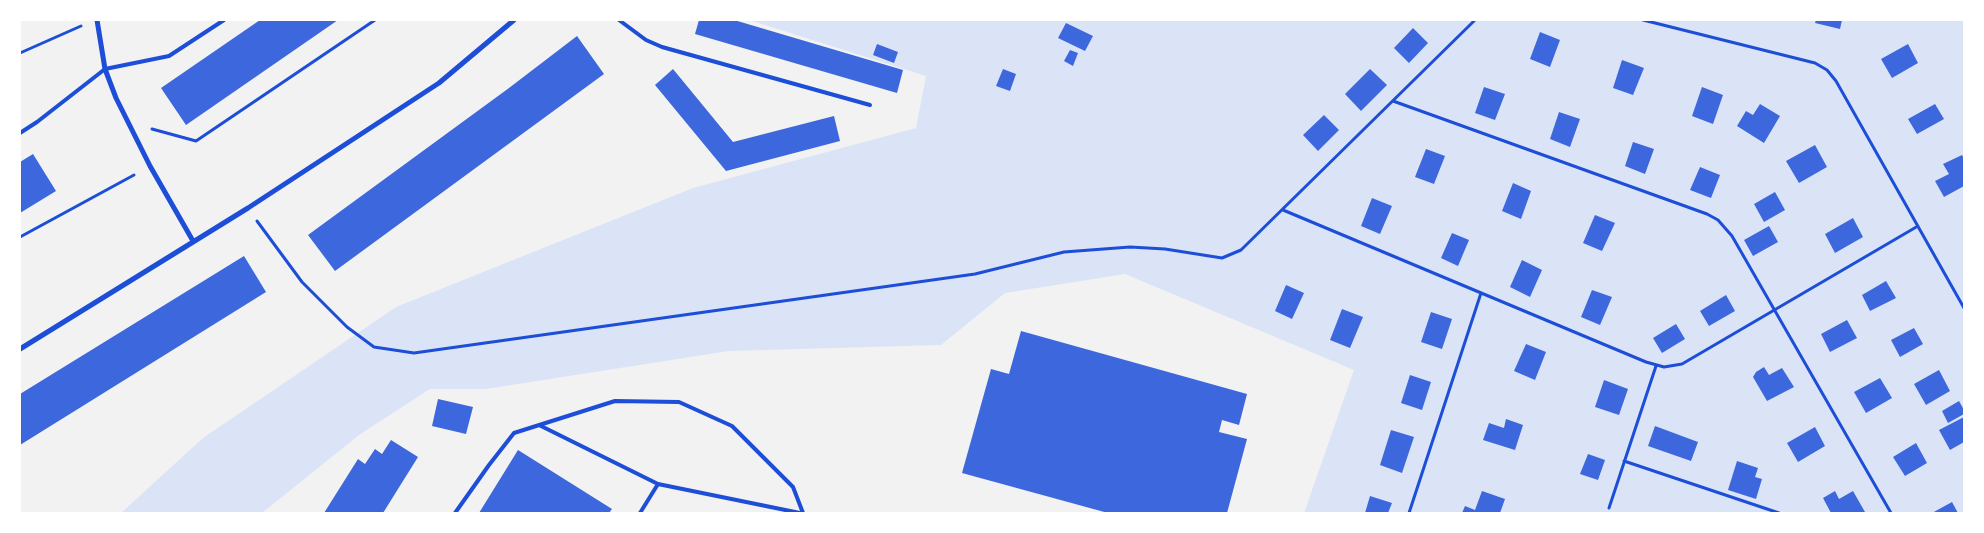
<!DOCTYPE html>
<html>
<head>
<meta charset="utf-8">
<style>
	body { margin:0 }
	#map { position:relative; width:1984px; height:533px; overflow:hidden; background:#f2f2f2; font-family:"IBM Plex Sans",sans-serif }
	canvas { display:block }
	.frame { position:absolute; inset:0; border:21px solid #fff; pointer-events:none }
</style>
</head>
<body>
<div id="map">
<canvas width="1984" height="533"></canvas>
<div class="frame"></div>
</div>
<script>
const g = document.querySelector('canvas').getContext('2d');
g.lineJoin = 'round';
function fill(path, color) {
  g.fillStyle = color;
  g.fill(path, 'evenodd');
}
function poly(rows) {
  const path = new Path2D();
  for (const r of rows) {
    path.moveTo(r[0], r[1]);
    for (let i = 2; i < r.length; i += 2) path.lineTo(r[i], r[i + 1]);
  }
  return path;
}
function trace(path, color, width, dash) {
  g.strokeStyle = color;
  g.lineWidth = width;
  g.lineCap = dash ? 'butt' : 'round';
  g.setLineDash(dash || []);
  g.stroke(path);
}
fill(poly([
	[749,20,1964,20,1964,513,1304,513,1354,370,1125,274,1005,293,941,345,729,351,486,389,430,389,359,435,262,513,121,513,203,438,396,307,693,188,916,128,926,76]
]), '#dbe4f7');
fill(poly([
	[260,20,338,20,186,125,161,88],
	[699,20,734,20,903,70,897,93,695,34],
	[1816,20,1842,20,1840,29,1815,23],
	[1066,23,1093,36,1085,51,1058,38],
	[1413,28,1428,43,1409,63,1394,48],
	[1540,32,1560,40,1550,67,1530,59],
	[577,36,604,74,335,271,308,235,509,88],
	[877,44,898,52,894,63,873,55],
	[1908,44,1918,63,1892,78,1881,59],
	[1070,50,1078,53,1073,66,1064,61],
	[1622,60,1644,68,1633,95,1613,88],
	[673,69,733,142,834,116,840,141,726,171,655,85],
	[1003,69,1016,74,1010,91,996,86],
	[1370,69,1387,85,1361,111,1345,94],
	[1484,87,1505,94,1495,120,1475,113],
	[1702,87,1723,95,1713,124,1692,116],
	[1760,104,1780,116,1764,143,1737,126,1746,111,1753,115],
	[1935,104,1944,119,1917,134,1908,119],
	[1559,112,1580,119,1570,147,1550,139],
	[1324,115,1339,130,1318,151,1303,135],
	[1633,142,1654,149,1645,174,1625,166],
	[1815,145,1827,167,1799,183,1786,161],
	[1426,149,1445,156,1434,184,1415,177],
	[33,154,56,191,20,213,20,162],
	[1962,155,1964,159,1964,186,1944,197,1935,181,1949,174,1943,164],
	[1700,167,1720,175,1711,198,1690,190],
	[1513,183,1531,191,1521,219,1502,211],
	[1775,192,1785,210,1764,222,1754,204],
	[1372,198,1392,206,1380,234,1361,226],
	[1595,215,1615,223,1602,251,1583,243],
	[1853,218,1863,237,1835,253,1825,234],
	[1769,226,1778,242,1753,256,1744,240],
	[1452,233,1469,240,1458,266,1441,258],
	[244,256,266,292,20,445,20,394],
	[1522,260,1542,270,1530,297,1510,287],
	[1886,281,1896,298,1870,311,1862,295],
	[1286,285,1304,293,1292,319,1275,311],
	[1592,290,1612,297,1600,325,1581,317],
	[1726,295,1735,311,1709,326,1700,311],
	[1342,309,1363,317,1350,348,1330,340],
	[1431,312,1452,319,1442,349,1421,342],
	[1847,320,1857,338,1830,352,1821,334],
	[1676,324,1685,339,1662,353,1653,338],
	[1914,328,1923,344,1900,357,1891,340],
	[1021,331,1247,394,1239,425,1222,420,1219,432,1247,439,1227,513,1108,513,962,473,991,369,1009,374],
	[1526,344,1546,352,1535,380,1514,371],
	[1764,367,1769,375,1782,368,1794,387,1767,401,1753,377,1756,372],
	[1939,370,1950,391,1926,405,1914,384],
	[1410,375,1431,382,1422,410,1401,403],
	[1880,378,1892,398,1866,413,1854,392],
	[1604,380,1628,389,1619,415,1595,407],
	[438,399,473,407,466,434,432,426],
	[1959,401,1964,410,1964,414,1948,423,1942,411],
	[1964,417,1964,442,1950,450,1939,430],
	[1506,419,1523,425,1515,450,1483,440,1489,423,1504,428],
	[1655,426,1698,442,1691,461,1648,446],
	[1815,427,1825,446,1798,462,1787,443],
	[1391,430,1414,437,1402,473,1380,465],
	[391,440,418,457,383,513,324,513,358,459,365,464,375,449,382,454],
	[1916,443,1927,463,1905,476,1893,457],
	[518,450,612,509,609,513,479,513],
	[1588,454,1605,460,1598,480,1580,474],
	[1737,461,1758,468,1755,477,1762,479,1756,499,1728,490],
	[1482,491,1505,499,1500,513,1462,513,1465,506,1475,510],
	[1835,491,1839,499,1853,491,1865,512,1831,513,1823,498],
	[1370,496,1392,503,1388,513,1365,513],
	[1952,502,1958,513,1932,513]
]), '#3d67dc');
trace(poly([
	[1643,20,1815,63,1827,70,1836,81,1964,308],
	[20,53,81,26],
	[1393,101,1707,214,1718,220,1732,236,1891,513],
	[152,129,196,141,375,20],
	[1283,210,1646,362,1664,367,1682,364,1918,226],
	[257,221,302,282,347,327,374,347,414,353,975,274,1064,252,1130,247,1165,249,1222,258,1241,250,1475,20],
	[20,237,134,175],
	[1624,461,1779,513],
	[1609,508,1656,366],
	[1409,513,1481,293]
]), '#1d4ed8', 3);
trace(poly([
	[619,20,646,40,662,47,870,105],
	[20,133,37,122,105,69,169,56,224,20],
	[539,425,658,484,800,513],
	[455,513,489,465,514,433,615,401,679,402,732,426,793,487,803,513],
	[640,513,658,484]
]), '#1d4ed8', 4);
trace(poly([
	[97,20,105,69,116,98,150,166,193,241],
	[20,349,248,208,439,83,514,20]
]), '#1d4ed8', 5);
</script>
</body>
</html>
